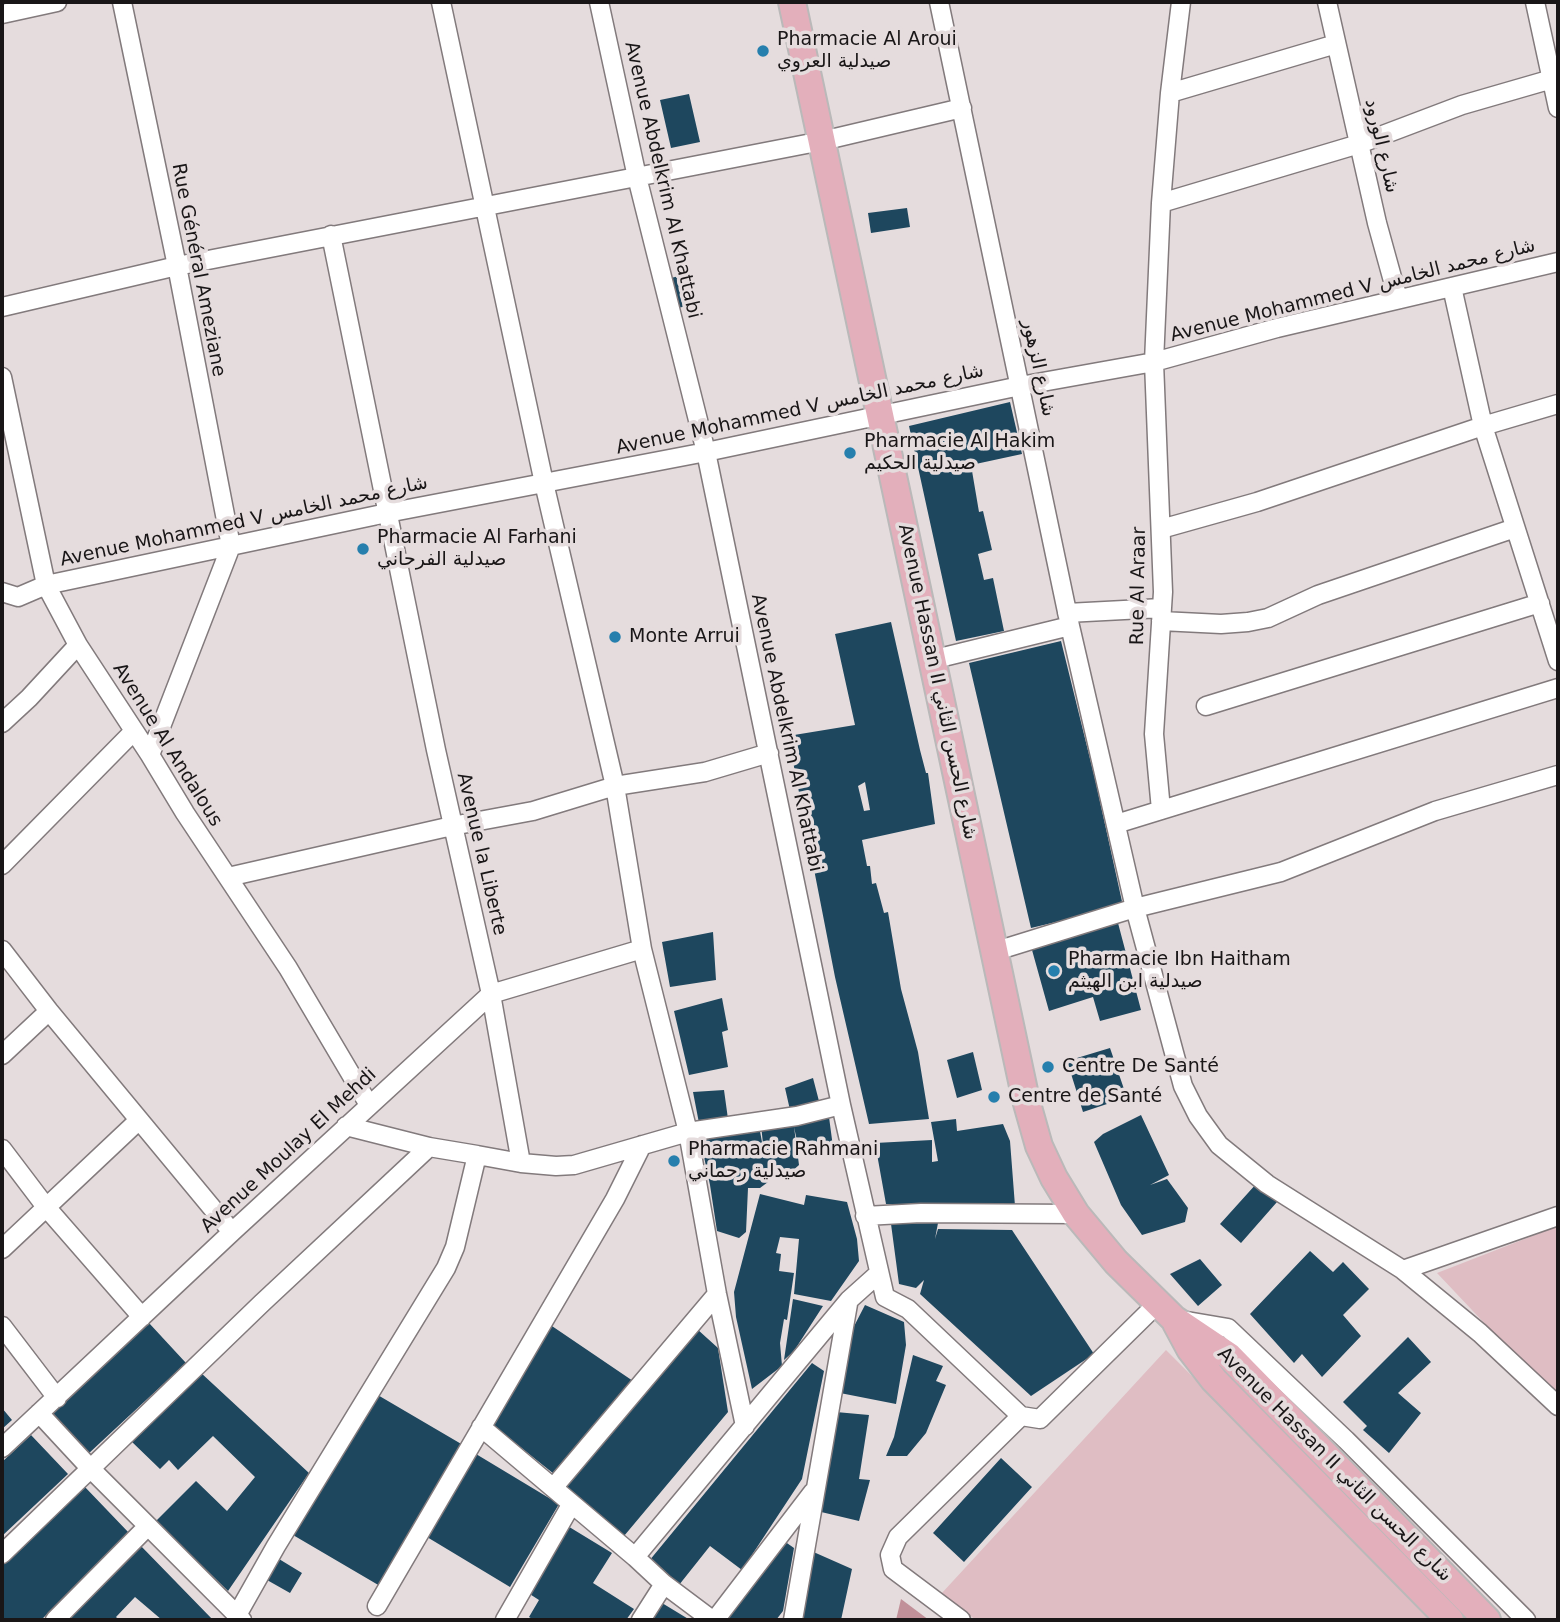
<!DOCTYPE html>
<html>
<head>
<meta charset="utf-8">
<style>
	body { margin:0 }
	#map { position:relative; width:1560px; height:1622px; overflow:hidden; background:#e5dcdd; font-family:"DejaVu Sans",sans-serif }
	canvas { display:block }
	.frame { position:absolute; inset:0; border:4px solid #191617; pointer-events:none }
</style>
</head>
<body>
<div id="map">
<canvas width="1560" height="1622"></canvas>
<div class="frame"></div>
</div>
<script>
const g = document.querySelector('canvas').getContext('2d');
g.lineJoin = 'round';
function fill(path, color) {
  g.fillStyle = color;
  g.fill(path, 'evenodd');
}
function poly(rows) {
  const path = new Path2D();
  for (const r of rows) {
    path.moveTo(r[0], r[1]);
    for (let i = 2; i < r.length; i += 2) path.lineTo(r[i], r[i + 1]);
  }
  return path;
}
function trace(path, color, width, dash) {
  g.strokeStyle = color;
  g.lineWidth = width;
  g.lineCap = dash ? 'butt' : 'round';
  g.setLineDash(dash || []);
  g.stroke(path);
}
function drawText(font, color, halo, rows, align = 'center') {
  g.font = font + ' "DejaVu Sans","Noto Naskh Arabic",sans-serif';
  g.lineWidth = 7;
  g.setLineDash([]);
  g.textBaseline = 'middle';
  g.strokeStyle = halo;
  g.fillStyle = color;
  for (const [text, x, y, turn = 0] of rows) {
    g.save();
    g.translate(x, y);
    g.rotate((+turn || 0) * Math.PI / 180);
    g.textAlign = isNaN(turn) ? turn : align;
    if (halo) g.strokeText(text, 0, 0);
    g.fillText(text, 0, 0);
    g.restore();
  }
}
fill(poly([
	[1558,1226,1558,1401,1437,1273],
	[1166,1350,1353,1537,1433,1620,976,1620,941,1594]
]), '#dfbdc3');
fill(poly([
	[901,1599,929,1620,896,1620]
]), '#c19099');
fill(poly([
	[689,94,700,142,671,148,660,100],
	[907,208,910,227,871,233,868,213],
	[687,274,693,305,677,308,671,278],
	[1010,402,1022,454,971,465,979,512,983,511,992,550,978,554,984,580,993,578,1004,631,956,641,909,426],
	[891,622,920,750,926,773,928,773,935,824,862,840,867,866,870,866,872,884,876,883,884,913,888,912,901,989,918,1052,929,1119,869,1124,835,977,788,736,855,725,835,634],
	[865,782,870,810,864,811,858,786],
	[1061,641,1095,779,1123,906,1031,928,969,663],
	[1118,923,1141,1010,1100,1021,1093,997,1049,1011,1032,950],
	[713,932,716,980,670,987,662,942],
	[722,998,728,1030,722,1032,728,1067,689,1075,674,1011],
	[1110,1048,1125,1092,1119,1100,1083,1112,1067,1061],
	[973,1052,982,1090,957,1098,947,1060],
	[813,1078,820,1105,790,1110,785,1088],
	[724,1090,728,1119,699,1123,693,1092],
	[1141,1115,1169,1175,1150,1185,1167,1179,1188,1208,1185,1222,1142,1235,1121,1205,1094,1142,1103,1134],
	[829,1117,833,1147,799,1150,794,1127,799,1165,790,1173,767,1176,768,1182,760,1188,748,1188,746,1232,739,1238,717,1231,710,1185,700,1138,759,1126,764,1153,761,1125],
	[956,1119,957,1131,1003,1124,1010,1141,1015,1206,886,1204,875,1143,932,1140,932,1162,938,1161,931,1122],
	[1257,1183,1277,1202,1241,1243,1220,1224],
	[760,1194,804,1205,806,1195,847,1202,857,1239,859,1261,831,1301,794,1294,799,1239,780,1237,776,1253,781,1254,779,1271,794,1273,787,1320,784,1319,780,1343,782,1366,752,1389,736,1317,734,1292],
	[938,1223,935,1239,938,1229,1012,1230,1094,1354,1031,1396,920,1294,924,1280,916,1288,899,1284,891,1224],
	[1310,1251,1333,1272,1343,1262,1369,1289,1343,1315,1361,1336,1322,1377,1302,1354,1294,1363,1250,1314],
	[1200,1259,1222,1285,1198,1306,1170,1274],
	[793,1299,823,1306,794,1351,784,1360],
	[865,1305,904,1322,906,1345,896,1404,840,1393,849,1336],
	[546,1322,633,1381,554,1474,489,1422],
	[149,1323,186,1363,87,1455,50,1414],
	[697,1329,718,1348,728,1412,624,1536,564,1487],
	[1408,1337,1431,1362,1398,1393,1421,1413,1389,1453,1363,1430,1367,1426,1343,1402],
	[913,1355,943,1366,936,1381,946,1385,926,1433,907,1456,886,1456,894,1437],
	[812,1363,824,1371,802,1479,742,1570,710,1546,679,1585,649,1561],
	[200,1372,309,1473,228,1591,156,1521,196,1481,227,1511,255,1477,213,1436,178,1470,169,1460,160,1469,131,1441],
	[376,1394,463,1445,380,1586,293,1535],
	[2,1408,12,1420,2,1429],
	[836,1412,869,1415,859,1479,870,1480,859,1521,817,1511],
	[31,1435,68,1474,2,1536,2,1462],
	[471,1451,559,1504,510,1587,422,1534],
	[1001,1458,1032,1487,964,1562,933,1533],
	[84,1486,130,1534,41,1620,2,1620,2,1566],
	[566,1525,612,1553,593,1583,634,1609,626,1620,534,1620,529,1617,539,1600,525,1591],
	[784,1541,794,1548,783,1611,776,1620,728,1620,724,1617],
	[140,1545,213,1620,162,1620,135,1597,116,1617,119,1620,64,1620],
	[809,1550,852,1569,841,1620,797,1620],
	[279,1559,302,1573,290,1593,267,1580],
	[662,1603,690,1620,651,1620]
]), '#1e475e');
const street = poly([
	[122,2,177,266,231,546,150,755],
	[441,2,544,483,615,786,642,949,688,1132,717,1294,745,1426],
	[599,2,637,177,706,452,841,1105,885,1297,908,1309,1021,1416],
	[939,2,1070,626,1135,908,1183,1086,1198,1116,1219,1145,1267,1184,1403,1270,1480,1333,1558,1406],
	[1327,2,1377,223,1398,299],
	[1535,2,1558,108],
	[2,14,57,2],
	[1170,93,1181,2],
	[1161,203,1359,144,1462,105,1552,79],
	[331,235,436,750,491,994,521,1163,556,1166,574,1165,688,1132,797,1116,841,1105],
	[1452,287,1483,426,1558,661],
	[2,307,177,266,822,141,962,108],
	[2,377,46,585,78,645,150,755,185,813,288,968,369,1105],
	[1161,529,1257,502,1483,426,1558,404],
	[2,592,18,597,46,585,387,513,706,452,1020,386,1154,362,1277,328,1558,262],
	[1067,613,1162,608],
	[1161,621,1221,624,1248,622,1268,618,1318,595,1515,528],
	[931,660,1070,626],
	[1206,706,1540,603],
	[2,723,29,698,78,645],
	[1161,810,1154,734,1163,592,1154,362,1161,203,1170,93,1336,44],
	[1116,824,1558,688],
	[2,865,134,731],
	[228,877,452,826,533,811,615,786,705,772,769,753],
	[2,950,49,1011,232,1232],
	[996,951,1135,908,1281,872,1435,811,1558,775],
	[2,1055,49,1011],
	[346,1126,429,1147],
	[2,1149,46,1207,142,1317],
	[865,1216,921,1213,1076,1214],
	[2,1249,138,1121],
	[1403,1270,1558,1216],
	[1181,1320,1228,1328,1346,1440,1526,1620],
	[2,1326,57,1398],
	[39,1413,90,1468,242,1620],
	[481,1427,635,1557,664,1584,712,1620],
	[2,1448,232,1232,491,994,642,949],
	[553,1488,717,1294],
	[2,1554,262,1303,429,1147,477,1155],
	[635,1557,849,1300,878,1274],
	[377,1606,615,1199,642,1145],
	[237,1615,276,1546,446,1268,455,1247,477,1155,521,1163],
	[55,1620,148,1526],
	[505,1620,571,1505],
	[641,1620,664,1584],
	[715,1620,813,1492],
	[793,1620,848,1304],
	[961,1620,893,1569,890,1555,898,1537,1021,1416,1040,1419,1157,1304]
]);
const primary = poly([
	[792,2,1026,1100,1039,1146,1054,1178,1076,1214,1116,1262,1174,1319,1229,1356,1487,1620],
	[1176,1323,1190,1349,1214,1380,1450,1620]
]);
trace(street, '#827a7c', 21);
trace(primary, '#bab9b9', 30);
trace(street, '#fff', 18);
trace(primary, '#e3afbb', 26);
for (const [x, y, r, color] of [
	[763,51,7,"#267fad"],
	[850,453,7,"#267fad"],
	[363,549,7,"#267fad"],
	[615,637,7,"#267fad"],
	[1054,971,7,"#267fad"],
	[1048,1067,7,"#267fad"],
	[994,1097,7,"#267fad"],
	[674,1161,7,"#267fad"]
]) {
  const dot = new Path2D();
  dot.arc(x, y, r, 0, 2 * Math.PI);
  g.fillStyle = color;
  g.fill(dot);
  trace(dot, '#e5dcdd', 2.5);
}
drawText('19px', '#191617', '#e5dcdd', [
	["Pharmacie Al Aroui",777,40],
	["صيدلية العروي",777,62],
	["Pharmacie Al Hakim",864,442],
	["صيدلية الحكيم",864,464],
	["Pharmacie Al Farhani",377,538],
	["صيدلية الفرحاني",377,560],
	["Monte Arrui",629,637],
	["Pharmacie Ibn Haitham",1068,960],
	["صيدلية ابن الهيثم",1068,982],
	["Centre De Santé",1062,1067],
	["Centre de Santé",1008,1097],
	["Pharmacie Rahmani",688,1150],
	["صيدلية رحماني",688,1172]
], 'left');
drawText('19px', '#191617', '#e5dcdd', [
	["شارع الورود",1381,146,77],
	["Avenue Abdelkrim Al Khattabi",662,180,77],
	["Rue Général Ameziane",198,270,79],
	["Avenue Mohammed V شارع محمد الخامس",1353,291,-14],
	["شارع الزهور",1038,368,78],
	["Avenue Mohammed V شارع محمد الخامس",800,410,-12],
	["Avenue Mohammed V شارع محمد الخامس",244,522,-12],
	["Rue Al Araar",1139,586,-89],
	["Avenue Hassan II شارع الحسن الثاني",937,682,78],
	["Avenue Abdelkrim Al Khattabi",786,733,78],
	["Avenue Al Andalous",167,745,58],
	["Avenue la Liberte",481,854,77],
	["Avenue Moulay El Mehdi",289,1151,-43],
	["Avenue Hassan II شارع الحسن الثاني",1334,1465,45]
]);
</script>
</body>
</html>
